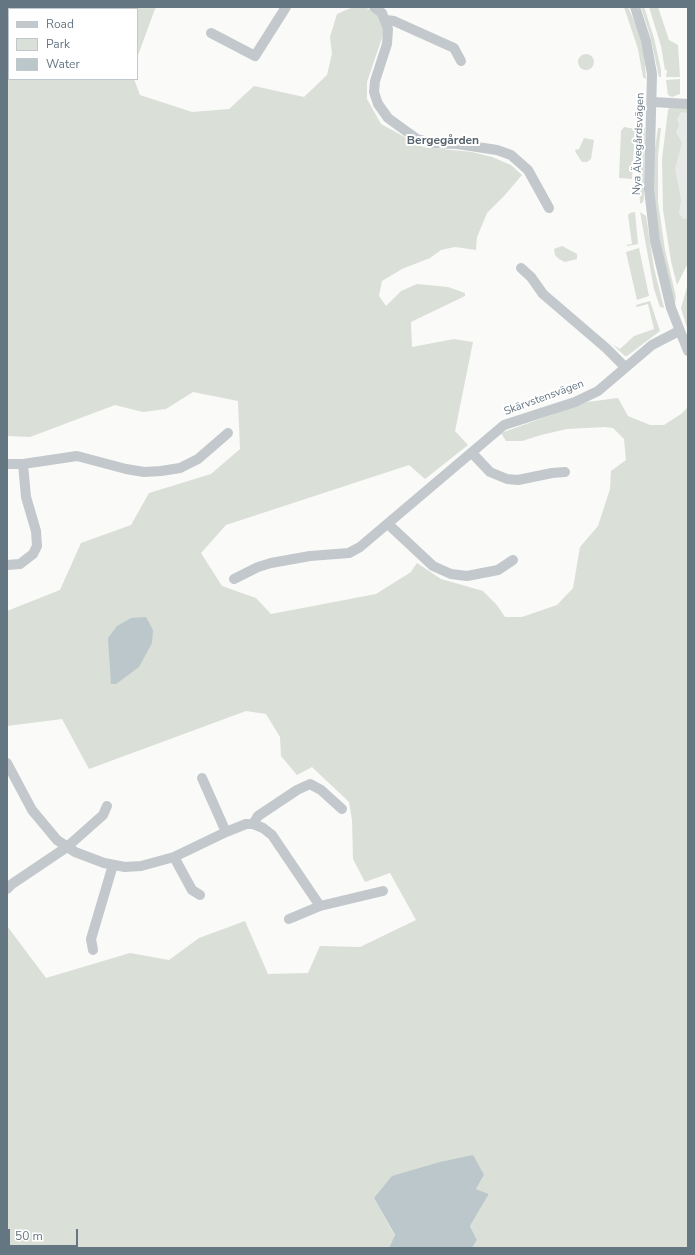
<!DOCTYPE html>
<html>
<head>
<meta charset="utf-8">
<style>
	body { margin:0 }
	#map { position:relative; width:695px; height:1255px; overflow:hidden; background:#fafaf8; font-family:"Nunito Sans",sans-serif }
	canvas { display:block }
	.frame { position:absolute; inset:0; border:8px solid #657683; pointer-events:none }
	.legend { position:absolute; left:8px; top:8px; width:130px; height:72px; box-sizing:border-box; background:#fff; border:1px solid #c1c8cd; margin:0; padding:5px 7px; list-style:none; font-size:12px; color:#657683 }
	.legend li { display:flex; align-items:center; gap:8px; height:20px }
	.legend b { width:20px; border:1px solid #c1c8cd }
	.scale { position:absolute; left:8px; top:1229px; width:70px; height:18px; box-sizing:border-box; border:2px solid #657683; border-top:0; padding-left:5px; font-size:12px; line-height:14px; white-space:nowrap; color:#657683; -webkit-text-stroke:3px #fff; paint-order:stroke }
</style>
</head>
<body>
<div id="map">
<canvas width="695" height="1255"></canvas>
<div class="frame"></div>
<ul class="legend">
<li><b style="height:5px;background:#c3c8cc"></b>Road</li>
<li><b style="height:11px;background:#dadfd7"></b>Park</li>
<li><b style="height:11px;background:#bbc7cb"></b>Water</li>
</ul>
<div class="scale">50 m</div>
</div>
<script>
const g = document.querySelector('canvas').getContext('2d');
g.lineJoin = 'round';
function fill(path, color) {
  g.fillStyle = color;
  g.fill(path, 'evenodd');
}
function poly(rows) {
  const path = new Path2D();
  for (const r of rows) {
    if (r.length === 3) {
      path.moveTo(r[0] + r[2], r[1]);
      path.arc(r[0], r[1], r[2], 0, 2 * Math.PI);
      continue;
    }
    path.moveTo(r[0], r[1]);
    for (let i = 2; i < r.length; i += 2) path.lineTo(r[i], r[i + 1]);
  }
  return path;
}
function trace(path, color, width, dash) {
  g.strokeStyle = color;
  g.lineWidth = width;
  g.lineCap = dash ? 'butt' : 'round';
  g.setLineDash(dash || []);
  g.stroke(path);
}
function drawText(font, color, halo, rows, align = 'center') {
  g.font = font + ' "Nunito Sans",sans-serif';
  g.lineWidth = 4;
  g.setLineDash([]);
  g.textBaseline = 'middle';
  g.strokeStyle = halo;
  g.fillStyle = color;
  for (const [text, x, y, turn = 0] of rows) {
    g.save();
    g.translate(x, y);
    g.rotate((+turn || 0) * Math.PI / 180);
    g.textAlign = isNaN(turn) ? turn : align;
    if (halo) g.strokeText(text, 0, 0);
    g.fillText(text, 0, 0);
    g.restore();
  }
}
fill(poly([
	[676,108,688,110,688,243,677,245,671,177]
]), '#e8e9e9');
fill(poly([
	[7,7,158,7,155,9,137,58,137,9,9,9,9,79,134,79,140,95,192,112,229,109,254,86,304,97,327,75,332,54,330,37,337,14,353,7,365,7,378,15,385,29,367,82,367,99,381,124,423,147,472,152,492,157,511,165,522,175,504,196,487,213,477,237,476,250,455,247,441,250,430,258,402,269,382,281,379,296,386,306,401,291,417,284,448,287,465,293,465,296,411,322,412,347,454,339,473,342,455,431,468,445,425,479,409,465,226,525,201,553,222,586,256,598,271,614,376,594,411,572,417,563,441,579,483,591,496,604,505,617,522,617,557,605,573,588,580,547,598,526,610,489,611,471,626,460,624,439,613,428,604,427,567,429,541,435,522,441,506,441,501,433,587,402,618,398,628,416,650,425,664,425,681,414,688,407,688,1248,472,1248,477,1240,470,1226,489,1194,476,1189,484,1175,374,1198,395,1236,389,1248,7,1248,7,926,46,978,130,953,169,960,199,938,245,921,268,974,308,973,320,946,360,947,416,920,390,873,365,882,353,859,352,820,349,802,312,767,297,775,281,756,280,737,266,714,246,711,89,769,62,719,7,726,7,611,60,590,81,543,131,525,149,493,211,474,240,449,238,401,193,392,166,409,143,412,115,405,30,437,7,436],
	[624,7,628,7,636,25,644,52,646,79,643,77,638,49],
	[641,7,644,7,654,38,661,70,661,77,659,77,650,35],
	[649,7,658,7,669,40,678,45,680,77,666,77,667,70,665,70,661,46],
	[586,62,8],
	[680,79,680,94,672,97,668,95,666,80],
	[686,106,688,113,681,112,677,119,679,125,676,132,682,143,675,169,681,200,679,213,683,219,688,219,688,263,677,285,671,261,663,210,662,159,668,110,670,107],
	[624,127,635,129,632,179,619,178,621,131],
	[641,128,645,128,644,198,643,202,640,204,639,177],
	[658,128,661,128,658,155,658,202,665,250,676,297,675,304,662,257,654,198,654,155],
	[584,138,594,140,591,159,587,162,582,162,576,153,575,150,579,149],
	[635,212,638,244,628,246,626,245,632,244,628,215,630,213],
	[640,212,646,216,654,268,664,308,660,307,654,289],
	[562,246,577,254,577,259,565,262,559,259,555,255,554,249],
	[639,248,649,296,637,300,626,252],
	[688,284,688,331,681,308],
	[650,301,660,331,627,356,625,356,612,344,620,349,634,336,654,329,648,304,637,307,636,305]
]), '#dadfd7');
fill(poly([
	[146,617,153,630,152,643,139,667,116,684,111,684,108,638,117,626,131,618],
	[473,1155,484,1175,476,1189,489,1194,470,1226,477,1240,472,1248,389,1248,395,1235,374,1198,392,1176,440,1162]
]), '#bbc7cb');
trace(poly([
	[374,7,382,13,388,29,387,44,375,81,374,92,378,104,388,118,417,139,432,143,457,144,497,150,511,155,528,170,549,208],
	[635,7,646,41,652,74,649,189,655,241,671,308,688,351],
	[386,20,394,21,454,48,461,61],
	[211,33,255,56,286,7],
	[653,102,688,104],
	[521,268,531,277,543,294,606,348,625,367],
	[472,453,490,472,507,479,518,480,552,473,565,472],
	[7,464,23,464,77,456,126,469,144,472,161,471,180,468,198,459,228,433],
	[388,524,433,566,451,574,467,576,498,570,513,560],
	[7,565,20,564,33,554,37,546,36,531,26,497,23,464],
	[234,579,258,567,271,563,310,556,349,553,360,547,504,425,575,402,598,391,652,345,679,331],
	[7,763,32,810,57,840,75,852,104,863,125,867,141,866,174,857,226,832,246,824,253,824,263,828,272,835,320,906],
	[202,778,226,832],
	[253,824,258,816,297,790,310,784,321,790,342,809],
	[174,857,192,890,200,895],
	[7,889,12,884,67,847,103,815,107,806],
	[289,919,320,906,383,891],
	[93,950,91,939,113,865]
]), '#c3c8cc', 10);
drawText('11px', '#657683', '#fff', [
	["Nya Älvegårdsvägen",639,144,-88],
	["Skärvstensvägen",544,398,-20]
]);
drawText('bold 12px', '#57646e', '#fff', [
	["Bergegården",443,141]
]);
</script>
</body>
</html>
